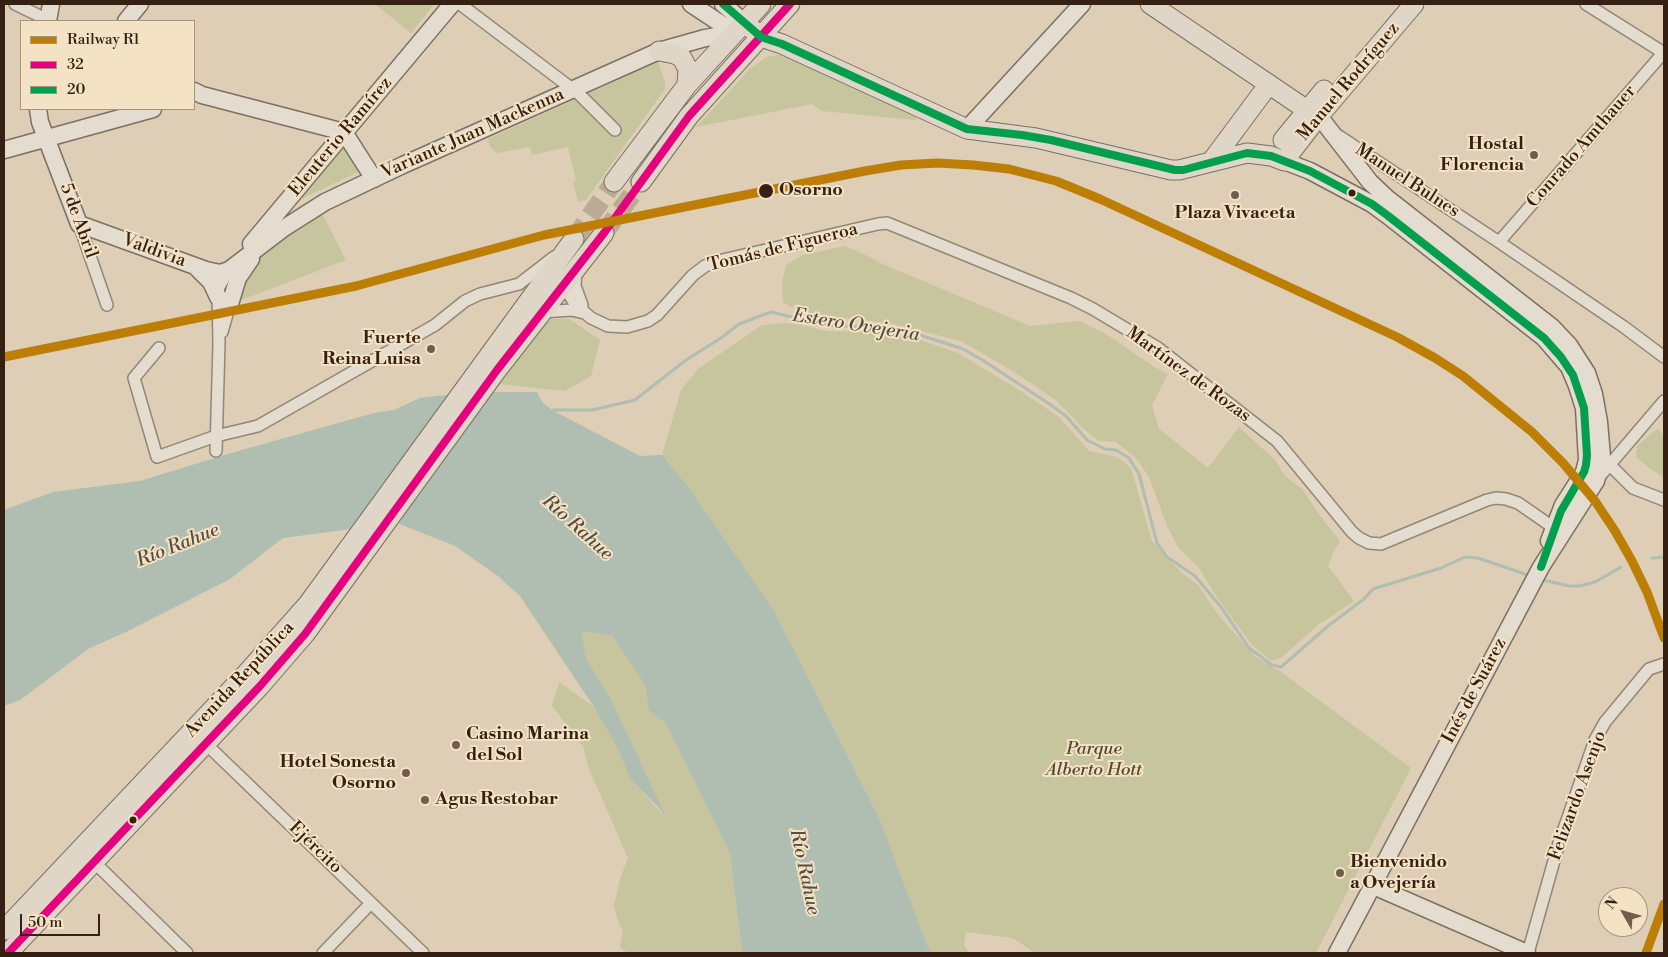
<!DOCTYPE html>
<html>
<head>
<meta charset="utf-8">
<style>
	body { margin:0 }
	#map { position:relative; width:1668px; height:957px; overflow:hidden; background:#ddceb5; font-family:"Libre Bodoni",serif }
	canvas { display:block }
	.frame { position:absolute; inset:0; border:5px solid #352013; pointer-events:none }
	.legend { position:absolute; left:20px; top:20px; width:175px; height:90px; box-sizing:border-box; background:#f4e2c4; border:1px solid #a8947d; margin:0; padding:6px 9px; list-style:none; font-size:15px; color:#352013 }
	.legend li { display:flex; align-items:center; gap:10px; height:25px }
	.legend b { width:25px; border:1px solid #a8947d }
	.north { position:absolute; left:1598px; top:887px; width:50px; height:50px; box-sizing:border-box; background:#f4e2c4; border:1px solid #a8947d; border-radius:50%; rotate:308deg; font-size:14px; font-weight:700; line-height:20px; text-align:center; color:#352013 }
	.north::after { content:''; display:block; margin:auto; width:18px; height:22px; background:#705d4c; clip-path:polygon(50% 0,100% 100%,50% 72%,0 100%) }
	.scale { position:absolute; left:20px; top:914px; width:80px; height:22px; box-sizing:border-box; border:2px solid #352013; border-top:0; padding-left:6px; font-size:15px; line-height:18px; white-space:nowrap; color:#352013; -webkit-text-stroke:4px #f4e2c4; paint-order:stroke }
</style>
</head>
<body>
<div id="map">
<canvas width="1668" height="957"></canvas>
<div class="frame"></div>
<ul class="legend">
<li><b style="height:6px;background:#bd7e06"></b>Railway R1</li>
<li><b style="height:6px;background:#e5007d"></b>32</li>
<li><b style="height:6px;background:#039f4e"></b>20</li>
</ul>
<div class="north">N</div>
<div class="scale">50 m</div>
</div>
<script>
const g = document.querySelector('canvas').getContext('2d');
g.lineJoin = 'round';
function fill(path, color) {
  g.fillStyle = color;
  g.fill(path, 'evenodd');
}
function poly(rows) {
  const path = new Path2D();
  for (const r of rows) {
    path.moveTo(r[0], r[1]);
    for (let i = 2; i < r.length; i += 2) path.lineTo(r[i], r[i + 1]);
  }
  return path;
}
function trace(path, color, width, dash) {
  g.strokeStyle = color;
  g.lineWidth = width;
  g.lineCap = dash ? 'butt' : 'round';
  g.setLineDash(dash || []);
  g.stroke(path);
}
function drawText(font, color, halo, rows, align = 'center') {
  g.font = font + ' "Libre Bodoni",serif';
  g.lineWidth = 4;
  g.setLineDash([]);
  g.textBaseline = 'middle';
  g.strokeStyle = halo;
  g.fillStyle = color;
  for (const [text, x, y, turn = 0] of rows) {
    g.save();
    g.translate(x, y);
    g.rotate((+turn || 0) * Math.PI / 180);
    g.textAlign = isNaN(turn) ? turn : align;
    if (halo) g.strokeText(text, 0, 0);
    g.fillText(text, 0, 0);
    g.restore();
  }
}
fill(poly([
	[375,4,434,4,411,33],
	[777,55,784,55,794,59,917,116,916,120,822,111,812,104,696,127,750,69,767,57],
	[658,62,665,81,665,89,586,200,578,202,573,181,576,181,568,147,532,155,530,147,497,153,490,147,488,139],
	[343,139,362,163,358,172,299,200,295,196],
	[320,210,346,260,239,301,245,273,264,250],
	[845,246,870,257,878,262,1030,326,1080,321,1109,336,1153,366,1168,374,1152,405,1159,429,1208,468,1239,427,1275,460,1285,476,1302,489,1320,516,1336,536,1340,542,1334,550,1328,566,1354,601,1318,625,1281,658,1271,661,1252,645,1218,599,1199,568,1178,547,1167,526,1149,477,1136,458,1116,442,1099,441,1084,429,1057,401,1016,373,961,341,893,324,857,319,825,317,798,311,783,302,782,281,787,264,803,255],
	[552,319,569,319,600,340,591,376,565,391,500,384,543,325],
	[787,323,807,326,824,331,870,332,914,338,958,353,1019,390,1059,417,1089,451,1117,457,1131,468,1152,541,1182,573,1198,585,1219,616,1256,657,1281,672,1411,768,1316,953,1035,953,1013,938,966,932,964,945,969,953,932,953,927,945,880,820,775,612,690,489,662,455,681,390,698,369,762,325],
	[1658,428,1664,437,1664,478,1648,467,1636,457,1637,446],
	[580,631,612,636,645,685,649,711,666,723,730,854,742,953,627,953,620,947,623,931,618,921,614,906,620,879,628,858,589,769,583,746,552,706,559,682,594,707,618,749,630,779,667,819,612,701,586,658]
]), '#c6c59d');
fill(poly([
	[472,392,537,392,543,403,552,410,640,456,662,455,690,489,775,612,880,820,927,945,932,953,742,953,730,854,666,723,649,711,645,685,612,636,581,631,586,658,612,701,668,821,660,809,630,779,618,749,594,707,520,596,498,576,455,546,397,523,283,538,230,579,128,631,88,649,20,700,4,706,4,510,53,492,140,481,231,453,374,413,394,410,420,398]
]), '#b0bdb1');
trace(poly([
	[553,410,592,410,635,400,686,360,721,338,739,324,771,312,824,325,864,327,914,333,963,349,984,361,1051,405,1066,416,1087,440,1105,449,1116,450,1129,458,1139,474,1157,543,1167,557,1195,576,1221,607,1249,648,1272,665,1281,667,1328,626,1364,599,1373,589,1441,568,1465,557,1478,558,1531,576],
	[1652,558,1664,557],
	[1539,579,1569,586,1580,586,1595,582,1621,567]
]), '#b0bdb1', 3);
trace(poly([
	[604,233,641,182],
	[574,239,614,182]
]), '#bbab95', 19, [19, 9]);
const street = poly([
	[15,4,48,20],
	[460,4,579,94,615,130],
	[1586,4,1664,53],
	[1339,136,1499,242,1624,327,1664,357],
	[79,224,107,305],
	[1499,242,1664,52],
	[576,270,575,286,582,305],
	[561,281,575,304,591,318,608,326,627,327,648,321,657,315,693,275,705,266,718,261,878,224,887,223,1071,298,1093,309,1158,348,1277,441,1352,532,1359,538,1369,543,1381,544,1487,500,1496,498,1506,499,1518,503,1554,528],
	[542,312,572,310,584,313],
	[222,332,230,304,229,297],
	[159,348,134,378,157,457,216,436,258,426,435,325,465,301,480,294,519,284,554,257],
	[216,451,219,343,218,297,219,287,229,270],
	[1609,464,1633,488,1664,500],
	[1600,476,1664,401],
	[205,743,423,953],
	[93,857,94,862,187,953],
	[323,953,371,903],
	[1528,953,1559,843,1595,740,1605,722,1649,669,1664,664]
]);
const secondary = poly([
	[691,4,735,33],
	[723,4,745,23],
	[48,21,51,4],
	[126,21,140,4],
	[194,91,202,95,344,132,374,179],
	[38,109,40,122,79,224,206,270,220,273,229,270,284,228,325,202,403,165,659,51,705,38,735,33],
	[1308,111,1322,120,1370,182,1387,198,1552,327,1569,345,1587,373,1594,394,1599,422,1602,457,1596,481,1541,567,1337,953],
	[967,129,1082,4],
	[4,150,153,109],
	[1284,161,1310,171,1372,204,1387,215,1544,338,1569,367,1577,386,1584,408,1587,460,1584,472,1563,505,1549,541],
	[251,244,452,4],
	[196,267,211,282,218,297],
	[230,304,238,278,251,259],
	[1378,888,1527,953]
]);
const primary = poly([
	[1150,4,1307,110],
	[745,23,761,37,782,44,967,129,1036,138,1171,170,1179,170,1247,153,1271,156,1284,161,1318,117,1414,4],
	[659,51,675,54,682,58,688,69,687,85],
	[1283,140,1324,90],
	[1211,162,1269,84],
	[614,182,687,85,761,4],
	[641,182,689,116,790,4],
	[4,930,245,675,308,604,574,239],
	[8,953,260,686,305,634,497,370,604,233]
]);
trace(street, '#928777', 14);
trace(secondary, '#7b7062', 19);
trace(primary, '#7b7062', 21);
trace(street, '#e3dccf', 11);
trace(secondary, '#e3dccf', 16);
trace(primary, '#dfd6c7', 19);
trace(poly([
	[8,953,260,686,305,634,497,370,604,233,689,116,790,4]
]), '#e5007d', 8);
trace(poly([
	[723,4,761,37,782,44,967,129,1022,135,1051,140,1175,170,1183,170,1247,153,1271,156,1310,171,1372,204,1387,215,1544,338,1561,357,1573,375,1584,408,1587,455,1586,465,1584,472,1561,511,1541,567]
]), '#039f4e', 8);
trace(poly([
	[4,357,356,286,544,235,865,171,901,165,937,163,973,165,1009,169,1056,181,1100,199,1397,337,1435,358,1463,376,1532,432,1563,463,1595,501,1615,531,1632,561,1647,592,1664,638],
	[1646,953,1664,904]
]), '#bd7e06', 9);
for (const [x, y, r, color] of [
	[1534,155,5,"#705d4c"],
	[766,191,8,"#352013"],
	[1352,193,4.5,"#352013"],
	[1235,195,5,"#705d4c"],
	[431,349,5,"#705d4c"],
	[456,745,5,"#705d4c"],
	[406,773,5,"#705d4c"],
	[425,800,5,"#705d4c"],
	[133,820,4.5,"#352013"],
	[1340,873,5,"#705d4c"]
]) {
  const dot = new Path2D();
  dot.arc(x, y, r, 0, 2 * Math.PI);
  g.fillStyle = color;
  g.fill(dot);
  trace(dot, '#f4e2c4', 2);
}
drawText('18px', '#352013', '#f4e2c4', [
	["Manuel Rodríguez",1349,82,-50],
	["Variante Juan Mackenna",473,134,-24],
	["Eleuterio Ramírez",341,137,-50],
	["Conrado Amthauer",1582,147,-49],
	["Manuel Bulnes",1407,181,33],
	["5 de Abril",78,221,70],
	["Tomás de Figueroa",783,248,-14],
	["Valdivia",154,251,20],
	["Martínez de Rozas",1188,375,36],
	["Avenida República",240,680,-47],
	["Inés de Suárez",1475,691,-62],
	["Felizardo Asenjo",1578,796,-70],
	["Ejército",315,848,44]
]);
drawText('bold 18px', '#352013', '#f4e2c4', [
	["Hostal",1524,145],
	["Florencia",1524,166],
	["Plaza Vivaceta",1235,214,"center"],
	["Fuerte",421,339],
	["Reina Luisa",421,360],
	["Casino Marina",466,735,"left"],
	["del Sol",466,756,"left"],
	["Hotel Sonesta",396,763],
	["Osorno",396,784],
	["Agus Restobar",435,800,"left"],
	["Bienvenido",1350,863,"left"],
	["a Ovejería",1350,884,"left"]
], 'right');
drawText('bold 18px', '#352013', '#f4e2c4', [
	["Osorno",779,191]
], 'left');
drawText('italic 18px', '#544831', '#f4e2c4', [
	["Parque",1094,750],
	["Alberto Hott",1094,771]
]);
drawText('italic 19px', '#544d42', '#f4e2c4', [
	["Estero Ovejeria",856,326,9],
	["Río Rahue",577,528,42],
	["Río Rahue",178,546,-22],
	["Río Rahue",804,872,78]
]);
</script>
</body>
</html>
